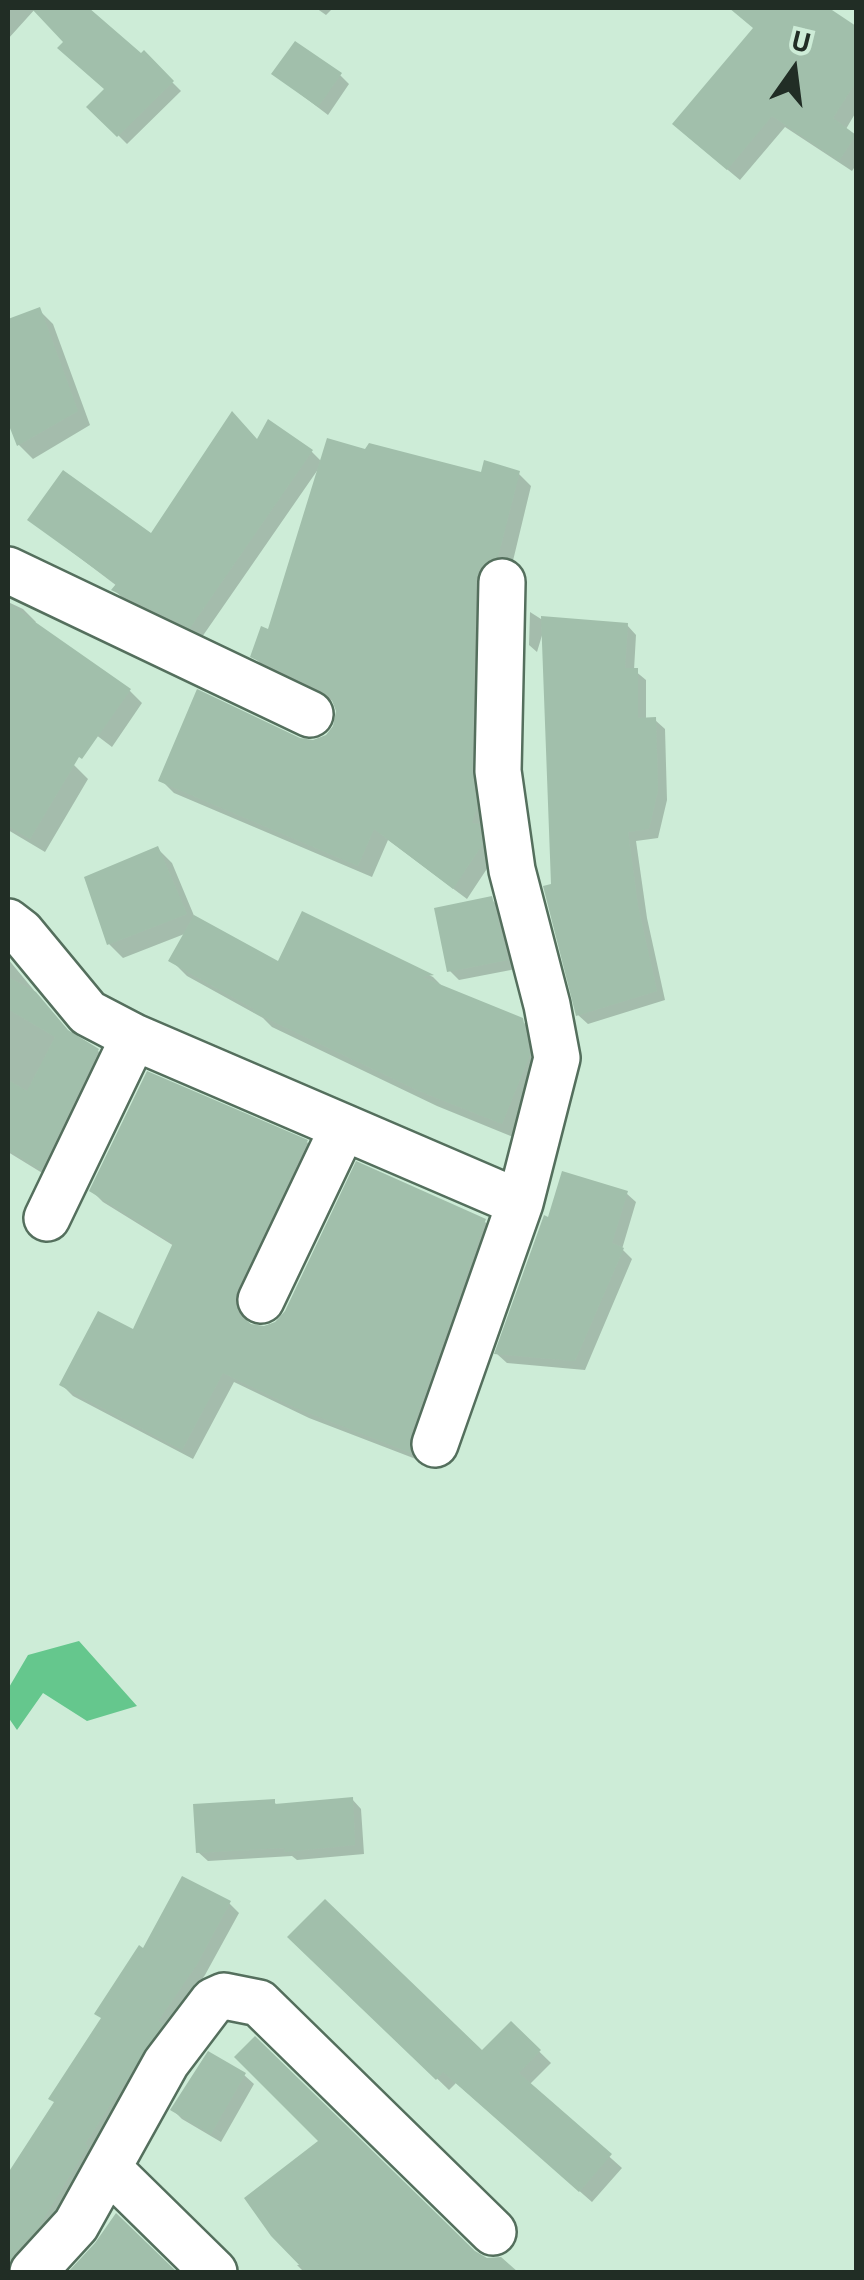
<!DOCTYPE html>
<html>
<head>
<meta charset="utf-8">
<style>
	body { margin:0 }
	#map { position:relative; width:864px; height:2280px; overflow:hidden; background:#cdecd7; font-family:"Titillium Web",sans-serif }
	canvas { display:block }
	.frame { position:absolute; inset:0; border:10px solid #212d25; pointer-events:none }
	.north { position:absolute; left:744px; top:20px; width:100px; height:100px; -webkit-text-stroke:8px #cdecd7; paint-order:stroke; rotate:14deg; font-size:28px; font-weight:700; line-height:40px; text-align:center; color:#212d25 }
	.north::after { content:''; display:block; margin:auto; width:35px; height:45px; background:#212d25; clip-path:polygon(50% 0,100% 100%,50% 72%,0 100%) }
</style>
</head>
<body>
<div id="map">
<canvas width="864" height="2280"></canvas>
<div class="frame"></div>
<div class="north">U</div>
</div>
<script>
const g = document.querySelector('canvas').getContext('2d');
g.lineJoin = 'round';
function fill(path, color) {
  g.fillStyle = color;
  g.fill(path, 'evenodd');
}
function poly(rows) {
  const path = new Path2D();
  for (const r of rows) {
    path.moveTo(r[0], r[1]);
    for (let i = 2; i < r.length; i += 2) path.lineTo(r[i], r[i + 1]);
  }
  return path;
}
function trace(path, color, width, dash) {
  g.strokeStyle = color;
  g.lineWidth = width;
  g.lineCap = dash ? 'butt' : 'round';
  g.setLineDash(dash || []);
  g.stroke(path);
}
fill(poly([
	[79,1641,137,1706,87,1721,43,1693,17,1730,8,1717,8,1689,28,1655]
]), '#65c78d');
fill(poly([
	[8,8,90,8,88,10,142,56,144,54,181,91,127,144,90,107,107,90,66,42,36,8,8,39],
	[316,8,333,8,326,15],
	[731,8,824,8,856,29,856,112,846,129,856,136,856,165,852,171,785,127,740,180,687,136,755,29],
	[274,74,340,75,349,84,328,115],
	[39,310,53,324,90,425,33,459,19,445,8,416,8,322],
	[258,442,312,452,322,462,366,452,483,475,518,473,531,486,511,569,494,858,467,899,388,840,372,877,174,793,161,780,299,740,313,743,327,737,335,727,339,711,335,702,266,669,253,656,270,632,319,468,202,637,126,601,114,590,117,586,30,520,152,536],
	[8,602,23,609,36,622,34,624,130,691,142,703,112,747,8,668],
	[530,612,541,619,627,625,636,635,634,670,646,680,646,720,655,720,665,729,667,800,658,838,636,841,647,918,665,1000,588,1024,578,1015,553,886,543,632,537,652,529,645],
	[8,725,74,765,88,779,45,852,8,830],
	[158,849,172,863,195,918,279,964,303,914,433,977,445,989,521,1020,538,1036,545,1072,518,1139,437,1106,272,1027,263,1018,187,976,171,960,187,933,123,958,109,944],
	[491,899,500,908,516,969,459,980,450,971],
	[8,959,70,1034,98,1051,109,1062,52,1179,8,1152],
	[307,1142,317,1153,247,1301,245,1316,248,1325,264,1329,276,1324,287,1313,485,1222,496,1232,420,1447,421,1461,309,1418,234,1382,193,1459,73,1396,62,1385,134,1333,174,1246,103,1202,92,1191],
	[626,1193,636,1202,622,1249,632,1259,585,1370,507,1363,497,1354],
	[352,1799,361,1809,364,1854,297,1860,292,1856,208,1861,198,1852,274,1802,279,1807],
	[229,1903,239,1913,205,1975,166,2031,47,2237,18,2272,8,2272,8,2177,56,2103,144,1951],
	[290,1937,483,2054,511,2024,551,2063,529,2085,622,2168,592,2202,456,2083,449,2090],
	[244,2075,254,2084,221,2142,182,2119,173,2110],
	[116,2216,173,2272,72,2272,97,2244],
	[473,2253,487,2260,501,2259,514,2272,304,2272,297,2265]
]), '#0003');
fill(poly([
	[31,8,89,8,141,53,144,50,174,81,117,137,86,107,104,89,57,48,63,42],
	[729,8,829,8,856,26,856,82,833,118,856,135,839,161,772,116,727,170,672,124,753,28],
	[295,41,342,73,318,107,271,74],
	[40,307,78,411,17,446,8,423,8,319],
	[232,411,257,439,268,419,313,450,190,628,111,590,116,584,27,520,63,470,151,533],
	[327,438,365,449,369,443,481,472,484,460,520,471,498,557,489,560,480,568,476,580,472,771,477,807,472,823,479,824,482,845,453,889,374,829,358,866,158,781,197,689,300,738,313,740,326,735,333,726,336,711,331,698,322,691,250,657,261,626,268,629],
	[8,603,131,689,82,759,79,757,30,839,8,826],
	[541,616,628,623,625,668,638,668,638,718,656,717,658,790,649,829,628,832,638,906,657,991,576,1016,543,886,551,884],
	[158,846,187,914,107,945,84,877],
	[492,896,508,960,447,972,434,908],
	[302,911,434,975,422,977,523,1018,530,1055,502,1124,419,1091,253,1012,254,1009,168,961,194,915,278,961],
	[8,977,36,992,68,1030,99,1049,41,1170,8,1150,8,1080,27,1091,55,1037,8,1009],
	[147,1071,308,1140,237,1290,235,1303,239,1314,251,1324,264,1326,275,1322,285,1311,356,1161,486,1219,410,1435,411,1453,296,1408,223,1373,182,1450,59,1385,98,1311,133,1329,173,1243,89,1191],
	[562,1171,628,1191,612,1243,624,1248,575,1361,494,1354,544,1215,548,1217],
	[353,1797,355,1845,285,1852,284,1848,196,1853,193,1804,275,1799,275,1804],
	[182,1876,231,1901,196,1966,158,2021,163,2024,85,2144,88,2146,38,2228,14,2254,8,2266,8,2173,54,2102,48,2099,101,2018,94,2014,139,1945,143,1948],
	[325,1899,482,2050,511,2021,541,2050,519,2073,612,2154,579,2192,443,2072,436,2080,287,1937],
	[255,2036,475,2251,487,2258,501,2257,518,2272,306,2272,271,2236,244,2198,318,2141,234,2057],
	[208,2051,246,2073,211,2134,170,2110],
	[116,2213,177,2272,68,2272,95,2243]
]), '#a1bfab');
const minor = poly([
	[8,570,310,714],
	[502,582,498,771,512,870,547,1005,557,1058,520,1203],
	[8,922,21,932,88,1013,134,1037,520,1203,435,1444],
	[47,1218,134,1037],
	[261,1300,343,1128],
	[108,2168,214,2272],
	[33,2272,76,2225,166,2063,213,2001,224,1996,259,2003,493,2232]
]);
trace(minor, '#546f5d', 50);
trace(minor, '#fff', 45);
</script>
</body>
</html>
